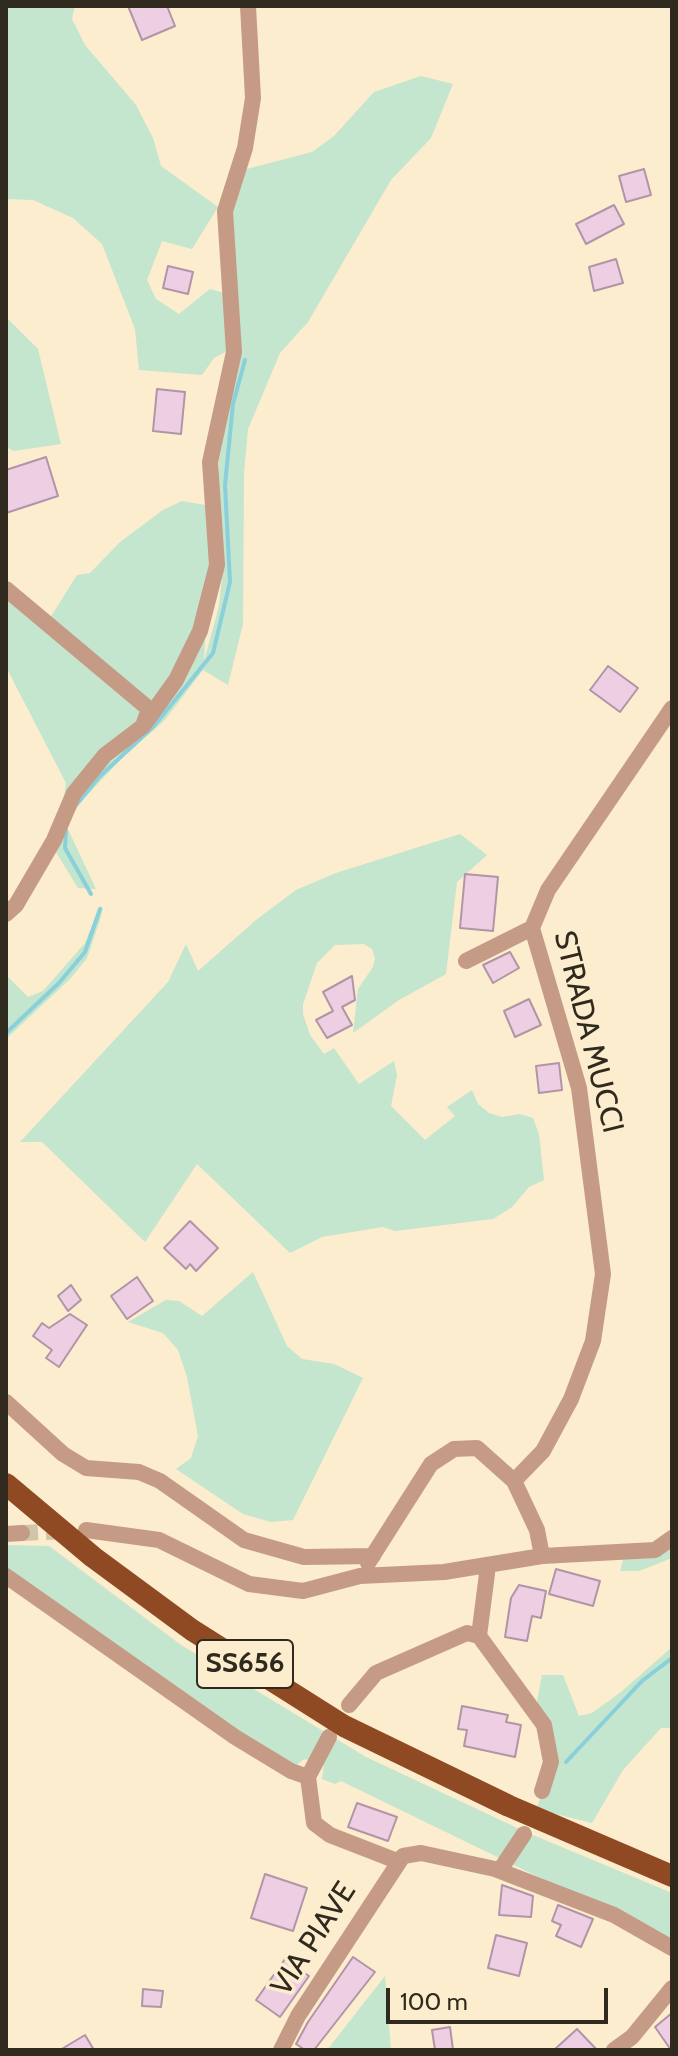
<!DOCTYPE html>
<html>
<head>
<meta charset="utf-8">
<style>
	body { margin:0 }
	#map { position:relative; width:678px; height:2056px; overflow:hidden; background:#fbedcd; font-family:Cabin,sans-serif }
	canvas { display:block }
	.frame { position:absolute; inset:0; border:8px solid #302a1e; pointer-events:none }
	.scale { position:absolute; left:386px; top:1988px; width:222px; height:36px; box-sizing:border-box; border:4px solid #302a1e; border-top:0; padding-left:10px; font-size:24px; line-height:28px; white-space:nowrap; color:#302a1e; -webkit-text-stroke:6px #fbedcd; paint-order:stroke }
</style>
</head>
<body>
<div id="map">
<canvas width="678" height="2056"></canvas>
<div class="frame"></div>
<div class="scale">100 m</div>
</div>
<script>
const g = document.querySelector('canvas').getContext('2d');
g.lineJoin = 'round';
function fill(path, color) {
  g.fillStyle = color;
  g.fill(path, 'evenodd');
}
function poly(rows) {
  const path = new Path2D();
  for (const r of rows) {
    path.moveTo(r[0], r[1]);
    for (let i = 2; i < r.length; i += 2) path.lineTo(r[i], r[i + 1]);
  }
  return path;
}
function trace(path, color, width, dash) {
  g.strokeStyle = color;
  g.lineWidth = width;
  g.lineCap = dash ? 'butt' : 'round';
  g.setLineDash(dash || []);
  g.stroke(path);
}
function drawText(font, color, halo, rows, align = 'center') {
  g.font = font + ' Cabin,sans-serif';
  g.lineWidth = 7;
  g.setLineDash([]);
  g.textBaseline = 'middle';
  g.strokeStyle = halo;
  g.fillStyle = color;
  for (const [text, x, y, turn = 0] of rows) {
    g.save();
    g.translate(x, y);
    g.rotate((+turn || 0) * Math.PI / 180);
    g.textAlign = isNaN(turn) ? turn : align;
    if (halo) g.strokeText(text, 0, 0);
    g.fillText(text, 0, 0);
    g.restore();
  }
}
fill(poly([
	[6,6,75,6,72,19,85,45,136,105,153,138,161,166,218,207,192,249,162,241,147,280,156,299,179,314,210,289,224,293,229,350,214,358,202,375,139,370,135,329,102,244,73,218,33,200,6,199],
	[421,76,453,84,431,138,391,180,308,322,280,353,248,429,244,472,243,624,228,685,203,670,165,720,122,758,79,804,67,827,96,889,78,888,56,852,66,783,6,667,6,592,50,618,77,575,90,573,120,542,163,510,182,501,205,505,211,524,204,661,219,606,224,560,218,485,219,451,229,396,229,209,243,170,312,152,334,136,374,92],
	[6,317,38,349,61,444,14,451,6,447],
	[460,834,487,855,457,882,446,974,399,1000,353,1033,358,989,373,967,375,958,372,949,364,944,335,945,317,963,303,1004,303,1014,310,1035,324,1054,334,1048,359,1084,394,1061,397,1075,391,1106,425,1140,455,1116,447,1107,472,1090,478,1104,489,1113,502,1117,520,1114,533,1118,539,1134,544,1180,529,1187,512,1207,493,1219,395,1231,383,1227,322,1237,290,1253,197,1164,145,1242,42,1142,20,1142,168,982,186,944,198,971,256,920,296,890,336,873],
	[100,906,103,908,100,920,87,958,70,979,6,1039,6,975,28,997,43,991,85,943],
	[253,1272,287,1346,302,1359,334,1364,363,1378,293,1520,271,1522,243,1514,176,1469,191,1458,198,1436,187,1377,178,1350,163,1333,128,1322,166,1300,179,1301,202,1316],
	[672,1540,672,1558,639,1571,620,1571,625,1553],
	[6,1545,49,1546,181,1645,366,1757,528,1833,672,1893,672,1942,341,1781,335,1784,322,1779,324,1763,304,1759,291,1770,6,1573],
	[672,1647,672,1728,661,1728,623,1770,592,1823,536,1809,552,1769,536,1707,542,1675,563,1675,579,1716,592,1713,621,1692],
	[385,1976,391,2050,327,2050]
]), '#c4e5ce');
trace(poly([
	[77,804,99,777,154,726,213,653,230,582,225,485,233,404,245,360],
	[66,831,65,848,91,894],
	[6,1033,59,983,85,952,100,909],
	[566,1762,642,1681,672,1658]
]), '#8ad0da', 4);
const building = poly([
	[128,6,167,6,175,26,142,40,128,6],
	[644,169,651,195,626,202,619,176,644,169],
	[614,205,624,224,586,244,576,224,614,205],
	[616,259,623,283,594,291,589,267,616,259],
	[168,266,193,272,188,294,163,288,168,266],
	[157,389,185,392,181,434,153,431,157,389],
	[46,457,58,496,6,513,6,470,46,457],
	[608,666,638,688,620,712,590,690,608,666],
	[465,874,498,877,493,931,460,928,465,874],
	[510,952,519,968,493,983,483,965,510,952],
	[352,976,355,1000,342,1007,352,1025,327,1038,316,1020,333,1011,323,992,352,976],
	[529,999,541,1025,515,1037,504,1011,529,999],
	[559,1063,562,1090,539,1093,536,1066,559,1063],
	[190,1221,218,1248,196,1271,190,1264,186,1269,164,1248,190,1221],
	[137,1277,153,1301,127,1319,111,1296,137,1277],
	[71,1285,81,1300,68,1311,58,1296,71,1285],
	[70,1314,87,1325,59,1367,46,1358,52,1350,33,1336,42,1323,49,1328,70,1314],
	[556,1569,600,1581,593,1606,549,1594,556,1569],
	[519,1585,546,1591,541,1618,532,1616,527,1641,505,1637,511,1598,519,1585],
	[462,1706,508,1715,506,1722,521,1725,515,1757,464,1746,467,1730,458,1729,462,1706],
	[357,1803,397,1817,388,1841,348,1827,357,1803],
	[265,1874,307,1888,293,1931,251,1918,265,1874],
	[502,1885,533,1896,531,1917,499,1915,502,1885],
	[558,1905,593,1919,581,1947,556,1936,561,1925,552,1921,558,1905],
	[496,1935,527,1943,519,1976,488,1968,496,1935],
	[353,1957,375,1972,314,2050,305,2050,296,2044,308,2022,353,1957],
	[285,1959,309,1976,280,2017,256,2000,285,1959],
	[143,1989,163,1991,161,2007,142,2006,143,1989],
	[672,2013,672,2050,671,2050,655,2027,672,2013],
	[450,2027,453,2050,435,2050,432,2030,450,2027],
	[577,2029,597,2050,554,2050,577,2029],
	[85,2035,94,2050,60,2050,85,2035]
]);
fill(building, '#eecee3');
trace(building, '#b294a7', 2);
trace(poly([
	[22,1533,65,1531]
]), '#d2c6aa', 16, [16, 8]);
trace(poly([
	[6,589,149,709,143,726,105,755,74,793,54,840,16,905,6,914],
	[143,726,176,680,200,631,217,565,210,462,234,352,225,211,245,148,253,98,248,6],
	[466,961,532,928],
	[6,1402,63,1454,86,1468,139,1472,160,1481,244,1540,304,1557,373,1556],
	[514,1481,543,1451,571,1399,593,1341,603,1274,579,1088,532,928,548,890,672,708],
	[86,1530,159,1540,249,1584,303,1591,360,1576,444,1572,542,1556,655,1550,672,1538],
	[6,1534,22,1533],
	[368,1563,431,1464,454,1449,477,1448,514,1481,537,1530,542,1556],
	[6,1576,235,1737,291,1771,308,1777,314,1823,330,1835,397,1861],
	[479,1636,488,1566],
	[349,1705,376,1673,467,1633,479,1636,544,1725,551,1762,542,1791],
	[308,1777,329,1737],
	[500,1870,524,1834],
	[281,2050,298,2016,403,1856,421,1853,495,1869,614,1915,672,1948],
	[614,2050,632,2037,672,1988]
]), '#c69b86', 16);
trace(poly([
	[6,1484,93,1557,192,1630,344,1726,509,1806,672,1876]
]), '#904a23', 22);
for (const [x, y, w] of [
	[245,1664,96]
]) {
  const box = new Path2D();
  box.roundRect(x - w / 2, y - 24, w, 48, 6);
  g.fillStyle = '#fbedcd';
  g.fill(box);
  trace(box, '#302a1e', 2);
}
drawText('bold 28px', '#302a1e', null, [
	["SS656",245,1664]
]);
drawText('30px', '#302a1e', '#fbedcd', [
	["STRADA MUCCI",588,1032,76],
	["VIA PIAVE",314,1939,-57]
]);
</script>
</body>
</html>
